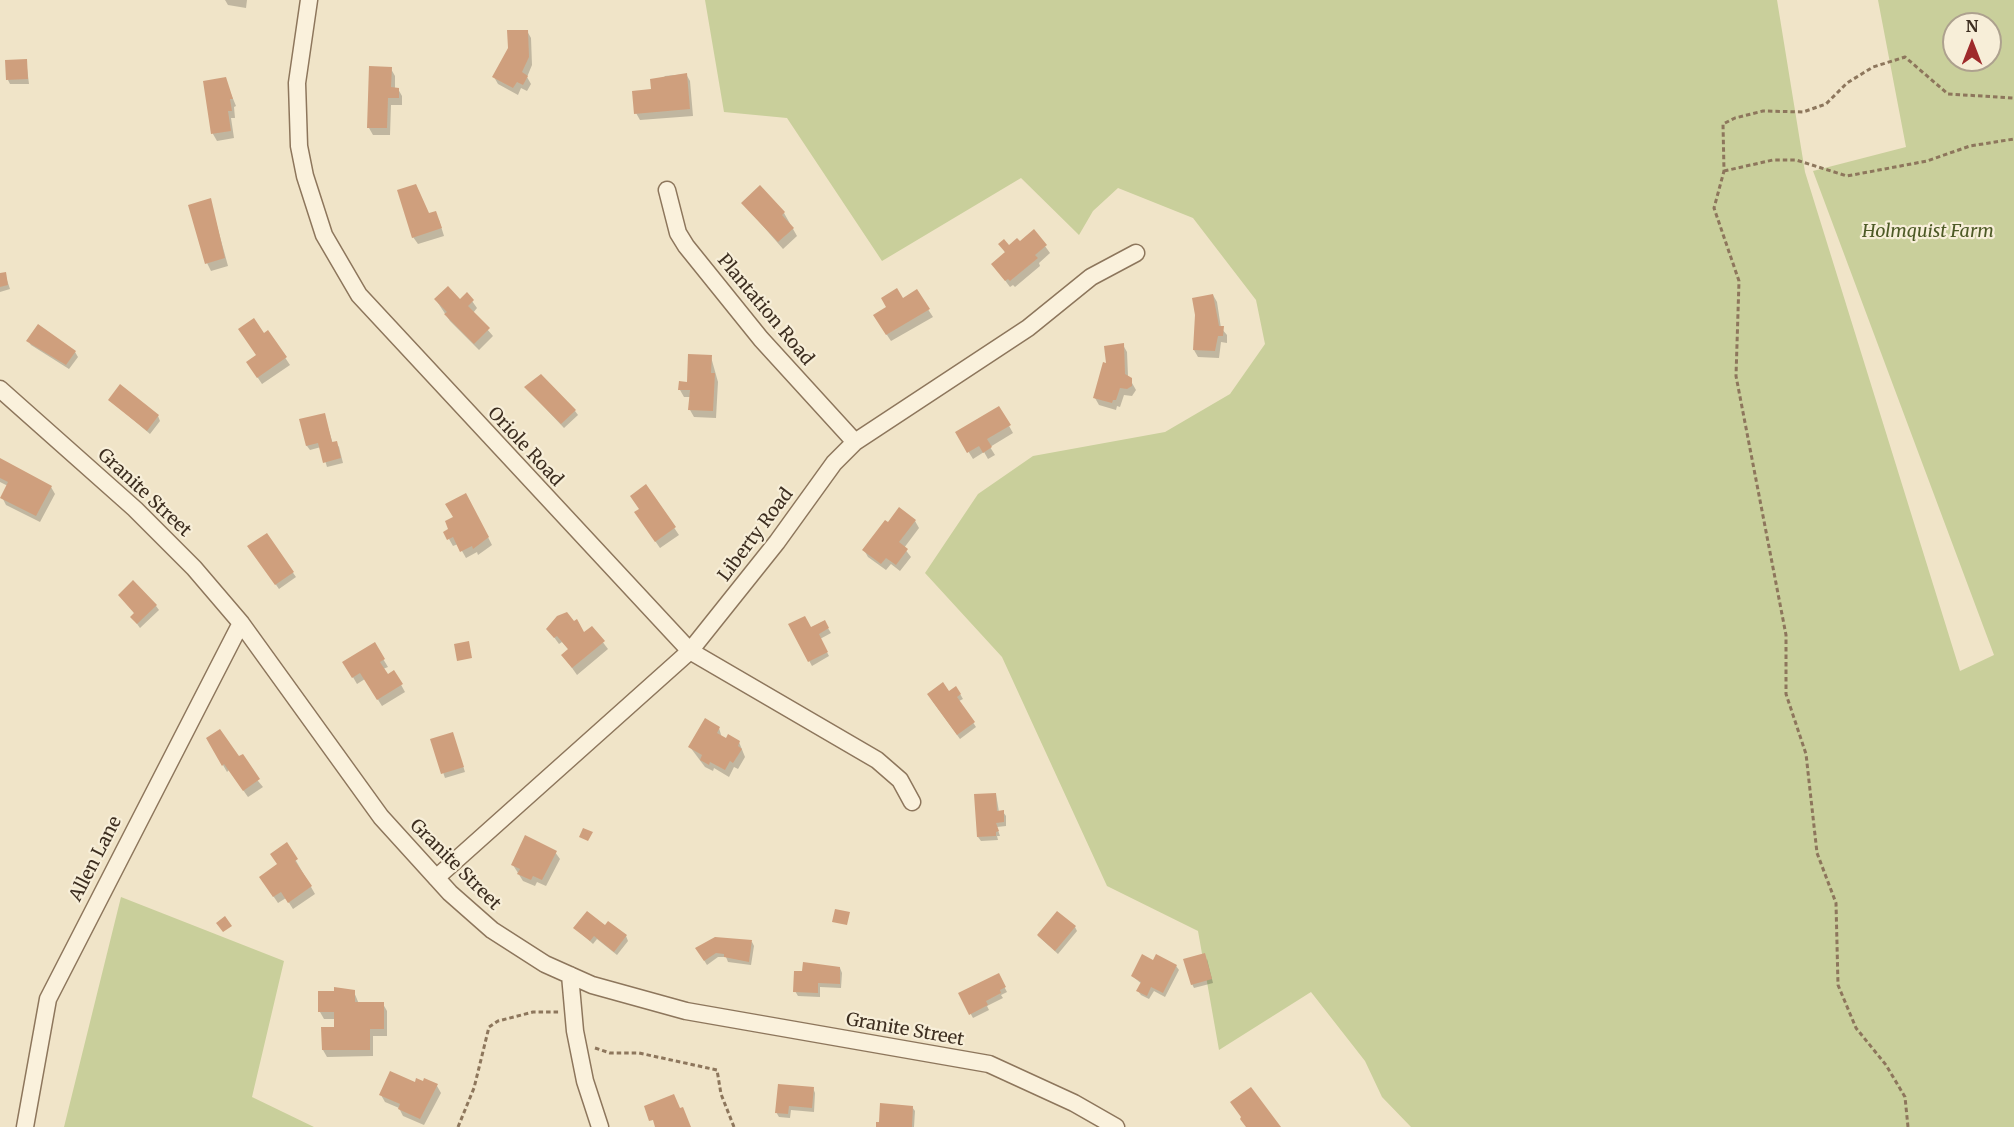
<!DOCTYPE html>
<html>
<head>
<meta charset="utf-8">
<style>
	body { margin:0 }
	#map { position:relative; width:2014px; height:1127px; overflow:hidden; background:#f0e4c8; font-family:Merriweather,serif }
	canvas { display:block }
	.north { position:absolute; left:1942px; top:12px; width:60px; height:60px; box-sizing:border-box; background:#f7eed8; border:2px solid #ada18e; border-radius:50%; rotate:0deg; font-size:16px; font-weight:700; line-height:24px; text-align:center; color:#3d2e20 }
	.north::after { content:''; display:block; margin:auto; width:21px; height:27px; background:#9e2a2b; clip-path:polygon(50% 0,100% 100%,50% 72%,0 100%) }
</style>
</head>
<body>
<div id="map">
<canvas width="2014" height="1127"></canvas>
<div class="north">N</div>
</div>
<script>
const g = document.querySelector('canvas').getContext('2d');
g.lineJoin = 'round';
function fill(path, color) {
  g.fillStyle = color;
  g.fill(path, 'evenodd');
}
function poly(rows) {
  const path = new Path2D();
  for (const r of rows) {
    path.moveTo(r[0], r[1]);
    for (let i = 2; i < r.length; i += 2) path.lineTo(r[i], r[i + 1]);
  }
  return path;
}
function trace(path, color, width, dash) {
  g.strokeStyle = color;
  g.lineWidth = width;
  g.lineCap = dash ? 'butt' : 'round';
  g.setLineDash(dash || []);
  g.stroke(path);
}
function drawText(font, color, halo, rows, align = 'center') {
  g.font = font + ' Merriweather,serif';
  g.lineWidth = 4.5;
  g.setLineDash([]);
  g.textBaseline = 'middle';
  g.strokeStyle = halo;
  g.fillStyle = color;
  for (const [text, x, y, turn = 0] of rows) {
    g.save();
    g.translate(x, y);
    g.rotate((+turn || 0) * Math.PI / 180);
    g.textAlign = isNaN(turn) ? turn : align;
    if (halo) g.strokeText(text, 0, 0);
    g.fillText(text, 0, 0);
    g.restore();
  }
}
fill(poly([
	[705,0,1777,0,1805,172,1960,671,1994,655,1813,171,1906,147,1878,0,2014,0,2014,1127,1411,1127,1382,1097,1365,1061,1311,992,1219,1050,1198,931,1107,886,1002,657,925,573,978,494,1033,456,1165,432,1230,394,1265,344,1256,300,1193,218,1118,188,1093,211,1079,235,1021,178,882,261,787,118,724,112],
	[1954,24,1990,24,1990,60,1954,60],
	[121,897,284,961,252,1097,314,1127,64,1127]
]), '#c9cf9b');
fill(poly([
	[225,0,247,0,246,8,228,5],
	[527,31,531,38,532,65,527,77,531,84,527,91,521,88,518,95,498,84,494,77],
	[26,60,29,84,10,84,8,80],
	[391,69,395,76,395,89,398,89,402,96,402,105,391,105,390,135,373,135,369,128],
	[686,74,690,81,693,116,640,120,636,113,665,76],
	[225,79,236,106,234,107,235,118,231,118,234,138,217,141,213,134,204,82],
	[416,185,429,215,435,213,439,220,444,236,418,244,413,237],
	[210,200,228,266,211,271,207,263],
	[743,203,784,213,797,236,783,249],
	[1034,231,1050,253,1039,263,1040,266,1015,287,1013,285,1010,287,993,264,1006,254,1000,244,1009,247,1020,243],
	[5,274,10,289,0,292,0,275],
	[916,291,933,317,891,341,879,323,903,300],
	[467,294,477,308,473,313,493,336,479,350,450,321,436,300,460,301],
	[1213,295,1217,302,1221,328,1227,335,1227,343,1221,342,1219,358,1198,357,1194,350],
	[268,332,290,365,262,384,252,369,264,335],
	[28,341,75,352,78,357,69,369,31,345],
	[1123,345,1127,352,1128,376,1136,390,1132,396,1124,395,1120,407,1117,406,1116,410,1099,405,1095,398,1108,365],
	[711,357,718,382,716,418,694,417,690,410,691,397,684,397,680,390,688,384],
	[529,391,575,411,578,415,564,428],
	[110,400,158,416,160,421,150,434],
	[999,408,1013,433,990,447,995,455,988,459,984,452,973,459,957,433],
	[324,414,333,444,336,443,339,447,343,463,327,467,321,447,310,450,307,446,301,420],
	[0,459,51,487,55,494,40,522,6,505,2,497,8,486,0,482],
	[646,486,679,535,660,548,640,519],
	[470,502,492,545,478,555,477,552,466,558,458,544,453,546,449,539,455,518],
	[915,521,919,528,904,548,911,557,900,571,891,564,886,570,868,557,864,550,888,524],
	[266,535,296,577,279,589,252,551],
	[120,595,156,606,159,610,140,628,132,617,135,614],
	[824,622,831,633,820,639,829,656,812,666,790,625,810,629],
	[574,623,584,634,592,628,608,649,577,675,563,655,569,650,562,642,559,644,548,629],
	[374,644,388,667,383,669,388,676,394,672,405,692,382,706,365,679,357,684,344,662],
	[949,693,960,694,963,699,959,701,976,727,960,739,931,699],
	[719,728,722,738,739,742,745,757,738,769,734,767,729,777,714,768,713,771,705,767,690,747],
	[454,738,465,772,445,778,432,740],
	[208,739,239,758,263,787,248,797,229,770,227,772],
	[996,794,999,812,1003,812,1006,816,1006,826,997,827,1000,836,997,836,998,840,981,841,978,837],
	[287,845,315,894,293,909,286,898,278,903,265,884,279,865],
	[555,852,560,859,546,886,537,882,535,886,523,881,513,865],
	[605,927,626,936,628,941,617,955,597,939,593,944,575,928],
	[1075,927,1077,931,1058,954,1038,936],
	[752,942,754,946,751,965,728,962,726,957,718,957,707,965,697,949],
	[1207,959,1213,983,1194,988,1192,984],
	[1153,962,1176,966,1179,970,1165,997,1154,991,1149,999,1141,995,1138,991,1142,984,1132,976],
	[840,968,842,973,841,988,820,987,820,997,798,996,795,991],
	[998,975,1007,992,1001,995,1003,998,987,1006,989,1010,973,1018,960,994],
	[354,992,359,1004,383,1004,387,1011,387,1036,373,1036,373,1056,327,1057,323,1050,336,1028,336,1019,324,1019,320,1012,319,993],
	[416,1084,437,1086,441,1093,424,1125,403,1116,399,1108,385,1102,381,1095],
	[813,1088,815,1093,814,1112,791,1110,790,1118,779,1117,776,1112],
	[912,1107,915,1111,914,1127,877,1127]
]), '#0003');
fill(poly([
	[507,30,528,30,529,57,522,72,528,76,523,85,517,82,513,88,492,77,508,48],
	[27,59,28,79,6,80,5,60],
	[369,66,392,67,391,87,399,88,399,98,388,98,387,128,367,128],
	[687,73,690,109,634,114,632,91,651,89,650,79],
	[226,77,233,99,230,99,232,111,228,111,231,131,211,134,203,81],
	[416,184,429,213,436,211,442,228,412,238,397,190],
	[760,185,785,212,782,215,794,228,778,242,741,203],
	[211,198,225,258,205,264,188,205],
	[1034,229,1047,245,1035,255,1038,258,1010,281,1008,279,1005,281,991,264,1005,252,998,244,1004,239,1009,245,1017,238,1020,241],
	[6,272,8,285,0,287,0,273],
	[448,286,460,299,467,292,474,300,468,306,490,328,474,344,444,314,447,312,434,299],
	[897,288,903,298,917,289,930,309,886,335,873,315,886,307,881,298],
	[1213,294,1219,326,1224,326,1223,336,1218,336,1215,351,1193,350,1195,315,1192,298],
	[254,318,264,333,268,330,287,357,257,378,246,362,256,355,238,329],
	[38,324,76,351,66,365,26,341],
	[1124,343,1125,374,1132,378,1132,386,1127,389,1120,388,1116,400,1113,400,1112,403,1093,398,1103,362,1106,363,1104,346],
	[688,354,712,355,711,373,715,373,713,411,688,410,690,390,678,390,679,381,687,382],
	[541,374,576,410,561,424,524,387],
	[120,384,159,415,147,431,108,400],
	[999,406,1011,425,987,439,992,447,983,453,979,446,967,453,955,432],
	[325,413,332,442,337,441,341,458,323,463,318,443,306,446,299,419],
	[0,458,52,486,36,516,0,498,8,482,0,478],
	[646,484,676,527,655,542,634,512,639,509,630,496],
	[466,493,489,537,473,549,472,546,460,552,453,537,447,540,443,532,448,529,445,521,453,517,445,504],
	[899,507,916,520,899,542,908,549,896,565,886,558,881,564,862,550,885,520,888,522],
	[267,533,294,572,275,585,247,546],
	[133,580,157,605,137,624,130,617,134,613,118,595],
	[567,612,574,621,577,619,584,632,592,626,605,641,572,668,561,655,568,649,557,636,554,638,546,629,557,616],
	[805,616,811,627,825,620,829,628,819,634,828,652,808,662,788,624],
	[469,641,472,658,457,661,454,644],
	[375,642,385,659,380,662,388,674,394,670,403,684,377,700,360,673,352,678,342,662],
	[943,682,949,691,956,686,961,694,957,697,975,722,957,735,927,694],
	[705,718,720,727,717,733,726,738,728,734,740,741,738,746,742,749,733,763,730,761,725,770,710,762,709,765,700,760,702,755,688,747],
	[220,729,239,756,243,754,260,779,243,791,224,764,222,766,206,738],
	[453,732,464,767,441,774,430,739],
	[996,793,997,811,1004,810,1004,822,996,823,999,831,996,832,996,836,977,837,974,794],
	[583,828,593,832,588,841,579,837],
	[525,835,557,851,542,880,533,876,531,880,517,874,520,869,511,865],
	[287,842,298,859,295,861,312,886,288,903,281,892,273,897,259,877,277,864,270,854],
	[835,909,850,912,847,925,832,922],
	[587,911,605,925,608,921,627,935,614,952,594,936,590,941,573,928],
	[1057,911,1076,926,1055,951,1037,935],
	[225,916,232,926,223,932,216,923],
	[715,937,752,940,749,962,724,957,724,954,716,953,704,961,695,948],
	[1205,953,1212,979,1191,985,1183,959],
	[1142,954,1153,960,1156,954,1177,965,1163,993,1151,987,1147,996,1136,991,1141,982,1131,976],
	[803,962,840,967,840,984,818,983,818,993,793,992,794,971,802,971],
	[999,973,1006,987,1000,990,1001,993,986,1001,988,1005,969,1015,958,993],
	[334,987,355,990,355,1002,384,1002,384,1029,370,1029,370,1050,322,1050,321,1027,334,1027,334,1012,318,1012,318,991,334,991],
	[390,1071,415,1082,416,1078,423,1081,424,1078,438,1084,420,1119,398,1109,400,1104,379,1095],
	[778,1084,814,1087,812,1108,789,1106,788,1114,775,1113],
	[1251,1087,1281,1127,1246,1127,1240,1119,1241,1117,1230,1102],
	[674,1094,680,1108,683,1107,691,1127,655,1127,653,1120,649,1121,644,1106],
	[880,1103,913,1106,912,1127,876,1127,876,1122,879,1122]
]), '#cf9f7d');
const minor = poly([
	[309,0,297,83,299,146,305,176,324,235,359,295,690,651,877,760,900,780,912,802],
	[667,190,678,233,686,246,761,339,855,442],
	[0,389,135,509,194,568,241,623,381,817,450,893,492,930,545,964,592,985,686,1011,989,1064,1074,1103,1116,1127],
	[436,878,690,651,777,542,834,463,855,442,1028,328,1091,277,1136,253],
	[570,975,575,1031,585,1081,600,1127],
	[25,1127,48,999,241,623]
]);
trace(minor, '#8d765c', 19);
trace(poly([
	[1724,171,1773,160,1796,160,1847,176,1927,161,1970,146,2014,139],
	[595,1048,610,1053,639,1053,717,1070,721,1094,734,1127],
	[458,1127,474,1088,489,1027,498,1021,533,1012,559,1012],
	[1908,1127,1905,1097,1886,1065,1856,1028,1838,985,1836,903,1817,853,1806,754,1786,694,1786,635,1736,376,1739,281,1714,208,1724,171,1723,124,1735,118,1763,111,1803,112,1826,104,1847,83,1873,67,1905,57,1948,94,2014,98]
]), '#8d765c', 3, [4.5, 3]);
trace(minor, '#faf1dc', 16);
drawText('italic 18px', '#4d5a26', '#f7eed8', [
	["Holmquist Farm",1928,232]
]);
drawText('18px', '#3d2e20', '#f7eed8', [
	["Plantation Road",765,310,50],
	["Oriole Road",525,447,47],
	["Granite Street",144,493,43],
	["Liberty Road",756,535,-53],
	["Allen Lane",96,859,-63],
	["Granite Street",455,865,45],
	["Granite Street",905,1030,10]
]);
</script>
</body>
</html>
